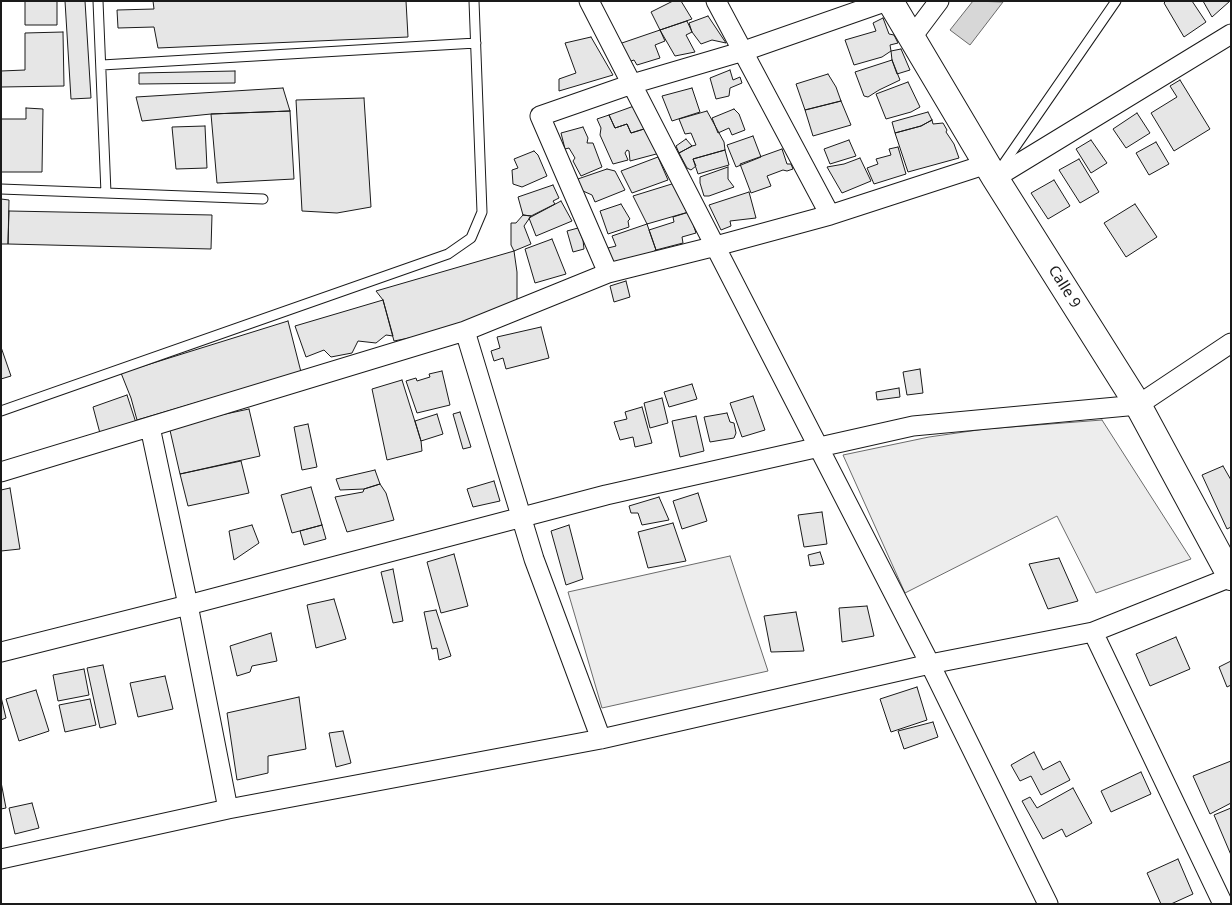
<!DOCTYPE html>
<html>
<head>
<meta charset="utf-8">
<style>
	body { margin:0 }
	#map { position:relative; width:1232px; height:905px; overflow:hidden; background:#fff; font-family:"Noto Sans",sans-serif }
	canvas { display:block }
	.frame { position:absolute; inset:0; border:2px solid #1a1a1a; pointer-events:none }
</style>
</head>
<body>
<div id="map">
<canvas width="1232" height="905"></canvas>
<div class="frame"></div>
</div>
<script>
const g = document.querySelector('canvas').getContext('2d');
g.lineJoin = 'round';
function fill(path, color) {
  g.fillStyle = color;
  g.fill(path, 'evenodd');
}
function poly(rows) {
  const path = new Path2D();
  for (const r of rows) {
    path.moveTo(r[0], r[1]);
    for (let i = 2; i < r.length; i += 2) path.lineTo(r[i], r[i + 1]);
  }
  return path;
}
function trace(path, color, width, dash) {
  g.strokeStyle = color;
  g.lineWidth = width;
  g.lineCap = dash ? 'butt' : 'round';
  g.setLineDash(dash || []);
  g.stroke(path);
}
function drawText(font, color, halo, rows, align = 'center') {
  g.font = font + ' "Noto Sans",sans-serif';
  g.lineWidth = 4;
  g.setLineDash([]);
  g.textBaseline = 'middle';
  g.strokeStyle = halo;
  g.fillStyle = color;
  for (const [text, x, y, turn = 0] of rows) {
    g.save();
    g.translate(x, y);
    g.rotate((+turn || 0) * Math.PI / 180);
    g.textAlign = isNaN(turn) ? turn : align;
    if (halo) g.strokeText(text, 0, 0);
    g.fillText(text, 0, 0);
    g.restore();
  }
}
const green = poly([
	[1102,420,1191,559,1096,593,1057,516,905,593,843,455,929,437,985,429,1102,420],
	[730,556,768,671,602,708,568,592,730,556]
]);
fill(green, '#ededed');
trace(green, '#6a6a6a', 1);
const water = poly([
	[973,1,1003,2,970,45,950,30,973,1]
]);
fill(water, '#d7d7d7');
trace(water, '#6a6a6a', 1);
const building = poly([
	[25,1,57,1,57,25,25,25,25,1],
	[65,1,85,1,91,98,71,99,65,1],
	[153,1,406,1,408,37,158,48,154,27,118,28,117,10,154,9,153,1],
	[673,1,681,1,692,19,660,30,651,12,673,1],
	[1166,1,1192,1,1206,22,1184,37,1164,3,1166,1],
	[1203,1,1230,1,1212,17,1203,1],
	[708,16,726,43,712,40,701,44,692,32,689,23,708,16],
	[883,18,889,34,894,35,898,43,890,45,891,51,882,57,854,65,845,40,876,31,873,23,883,18],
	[687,21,692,32,686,35,695,52,675,56,660,30,687,21],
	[660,30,665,41,655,45,660,58,637,65,634,60,628,62,619,44,660,30],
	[63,32,64,86,1,87,1,71,25,70,25,33,63,32],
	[591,37,613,75,559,91,559,79,576,73,565,43,591,37],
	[901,49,910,70,897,74,892,60,891,51,901,49],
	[892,60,900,80,879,90,868,97,864,96,855,72,892,60],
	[730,70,733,80,740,77,742,83,730,88,729,96,716,99,710,78,730,70],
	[235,71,235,83,139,84,139,73,235,71],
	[828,74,836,87,841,101,805,110,796,84,828,74],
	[1180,80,1210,129,1174,151,1151,113,1177,97,1170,86,1180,80],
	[908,82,920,107,911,112,886,119,876,94,908,82],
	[283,88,290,111,211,114,142,121,136,97,283,88],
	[692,88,700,112,672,121,662,96,692,88],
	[364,98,371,207,337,213,302,211,296,100,364,98],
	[841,101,851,125,813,136,805,110,841,101],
	[634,106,644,129,631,133,627,124,615,128,609,115,634,106],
	[26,108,43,109,42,172,1,172,1,119,26,119,26,108],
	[734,109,739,114,745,130,732,135,729,128,718,133,712,118,734,109],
	[290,111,294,179,217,183,211,114,290,111],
	[707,111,724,142,725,150,693,159,696,166,691,170,687,168,679,153,692,146,696,145,691,133,685,134,679,119,707,111],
	[928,112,932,120,921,126,895,133,892,122,928,112],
	[1137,113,1150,133,1126,148,1113,129,1137,113],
	[609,115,615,128,627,124,631,133,644,129,660,153,630,161,629,151,627,150,625,153,628,160,613,164,600,135,601,128,597,119,609,115],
	[932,120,933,124,943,123,947,130,946,132,954,144,959,158,908,172,895,133,921,126,932,120],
	[205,126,207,168,176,169,172,127,205,126],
	[583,127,588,138,587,143,593,143,602,167,581,176,573,161,575,158,569,148,565,149,561,133,583,127],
	[753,136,761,157,736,167,727,145,753,136],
	[686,139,692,146,679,153,676,146,686,139],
	[849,140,856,156,830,164,824,149,849,140],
	[1091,140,1107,163,1091,173,1076,149,1091,140],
	[1156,142,1169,164,1149,175,1136,153,1156,142],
	[898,147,906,174,874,184,867,168,878,164,876,159,891,155,889,149,898,147],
	[782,149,787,164,791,164,793,169,787,171,783,170,767,176,771,186,751,193,740,164,782,149],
	[725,150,729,165,698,174,693,159,725,150],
	[534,151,538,155,547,176,522,187,513,184,512,170,518,168,514,159,534,151],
	[658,157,668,180,632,193,621,171,658,157],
	[860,158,871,181,842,193,827,167,844,164,860,158],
	[1079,159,1099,192,1080,203,1059,170,1079,159],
	[728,167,728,179,734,187,709,196,704,196,700,183,700,177,728,167],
	[607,169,615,171,625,190,595,202,592,195,583,191,574,193,569,182,607,169],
	[1054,180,1070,206,1048,219,1031,193,1054,180],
	[675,183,692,211,647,224,633,196,675,183],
	[553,185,559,198,553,201,555,204,531,216,523,215,518,197,553,185],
	[749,192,756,218,730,221,731,226,721,230,709,205,749,192],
	[1,199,9,200,8,244,1,244,1,199],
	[561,201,572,221,536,236,529,218,561,201],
	[621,204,630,219,628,221,629,227,608,234,600,211,621,204],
	[1135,204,1157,237,1126,257,1104,223,1135,204],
	[9,211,212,215,211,249,8,244,9,211],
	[689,212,696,233,682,237,683,243,656,250,649,230,674,222,673,217,689,212],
	[523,215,531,216,524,226,531,244,514,251,511,245,511,223,516,223,523,215],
	[647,224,656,250,646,256,613,263,608,248,616,246,612,236,647,224],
	[578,228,583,240,584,249,573,252,567,231,578,228],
	[552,239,566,274,535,283,525,249,552,239],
	[514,251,517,272,517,302,444,329,424,335,394,341,383,300,376,291,514,251],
	[626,281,630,297,614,302,610,286,626,281],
	[383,300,393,336,386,335,376,343,358,341,352,353,331,357,324,350,306,357,295,326,383,300],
	[288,321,301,372,137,420,131,398,121,373,288,321],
	[541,327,549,358,506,369,503,358,494,361,491,351,500,348,497,337,541,327],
	[1,347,11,376,1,379,1,347],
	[920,369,923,393,907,395,903,372,920,369],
	[442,371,450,405,417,413,406,381,416,378,417,381,430,377,429,374,442,371],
	[402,380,421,441,422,451,387,460,372,389,402,380],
	[692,384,697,399,669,407,664,392,692,384],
	[899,388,900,397,877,400,876,392,899,388],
	[127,395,137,426,101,437,93,407,127,395],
	[753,396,765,430,742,437,730,403,753,396],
	[662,398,668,423,650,428,644,403,662,398],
	[642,407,652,443,635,447,633,437,620,440,614,422,627,419,625,412,642,407],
	[249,409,260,456,180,474,169,426,249,409],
	[460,412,471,447,463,449,453,414,460,412],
	[727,413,730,422,734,423,736,433,734,438,710,442,704,417,727,413],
	[437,414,443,434,421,441,415,421,437,414],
	[696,416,704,451,680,457,672,421,696,416],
	[308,424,317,467,302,470,294,427,308,424],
	[241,461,249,493,188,506,180,474,241,461],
	[1223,466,1231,480,1231,527,1227,529,1202,475,1223,466],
	[375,470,380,484,364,489,340,490,336,479,375,470],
	[494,481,500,501,473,507,467,489,494,481],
	[380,484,386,493,394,520,347,532,335,497,363,492,364,489,380,484],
	[311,487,322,525,292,533,281,495,311,487],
	[10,488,20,549,1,551,1,490,10,488],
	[698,493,707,521,682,529,673,501,698,493],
	[659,497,669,520,642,525,638,513,631,513,629,506,659,497],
	[822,512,827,544,804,547,798,515,822,512],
	[673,523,686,561,648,568,638,532,673,523],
	[252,525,259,543,234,560,229,531,252,525],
	[322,525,326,539,304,545,300,531,322,525],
	[569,525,583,579,566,585,551,531,569,525],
	[820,552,824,564,810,566,808,555,820,552],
	[454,554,468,606,441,613,427,562,454,554],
	[1059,558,1078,601,1048,609,1029,564,1059,558],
	[393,569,403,621,393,623,381,572,393,569],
	[334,599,346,639,316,648,307,605,334,599],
	[867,606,874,636,842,642,839,608,867,606],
	[436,610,451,656,439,660,437,648,432,649,424,612,436,610],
	[796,612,804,651,771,652,764,616,796,612],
	[271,633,277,661,252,666,250,672,237,676,230,646,271,633],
	[1176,637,1190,669,1150,686,1136,654,1176,637],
	[1231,661,1231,685,1227,687,1219,667,1231,661],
	[103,665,116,724,100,728,87,668,103,665],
	[84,669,89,695,58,701,53,675,84,669],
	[165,676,173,709,138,717,130,683,165,676],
	[917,687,927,720,891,732,880,699,917,687],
	[36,690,49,731,19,741,6,699,36,690],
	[1,697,6,718,1,720,1,697],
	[299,697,306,749,268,756,268,773,237,780,227,713,299,697],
	[90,699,96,725,65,732,59,705,90,699],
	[933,722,938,737,904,749,898,731,933,722],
	[343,731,351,763,336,767,329,733,343,731],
	[1034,752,1043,770,1060,761,1070,780,1041,795,1031,776,1020,781,1011,765,1034,752],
	[1231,761,1231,803,1210,814,1193,776,1231,761],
	[1141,772,1151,794,1111,812,1101,791,1141,772],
	[1,782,6,808,1,809,1,782],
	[1073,788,1092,823,1066,837,1062,829,1043,839,1022,801,1030,797,1037,808,1073,788],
	[32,803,39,828,15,834,9,808,32,803],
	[1231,808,1231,855,1214,815,1231,808],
	[1178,859,1193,894,1171,904,1161,904,1147,873,1178,859]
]);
fill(building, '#e6e6e6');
trace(building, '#1a1a1a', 1);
const lane = poly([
	[98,1,106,193],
	[102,65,476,43],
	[1000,169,1116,1],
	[1,189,263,199],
	[1,411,448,254,471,238,482,212,474,1]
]);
const street = poly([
	[589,1,930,664,1048,904],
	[716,1,830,215],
	[912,37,939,1],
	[995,178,1231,34],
	[608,273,540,116,632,84,744,51,887,1],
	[465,331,534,559,601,739],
	[150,427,188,605,228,809],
	[1,472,465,331,608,273,716,246,830,215,987,164],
	[1093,632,1223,904],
	[1,652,188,605,606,495,913,426,1138,405,1231,343],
	[1,859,228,809,601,739,930,664,1093,632,1231,577]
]);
const secondary = poly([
	[890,1,995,178,1138,405,1231,577]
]);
trace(lane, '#1a1a1a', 11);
trace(street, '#1a1a1a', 21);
trace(secondary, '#1a1a1a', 28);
trace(lane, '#fff', 9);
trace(street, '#fff', 19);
trace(secondary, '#fff', 26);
drawText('15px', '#1a1a1a', '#fff', [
	["Calle 9",1064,287,58]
]);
</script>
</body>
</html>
